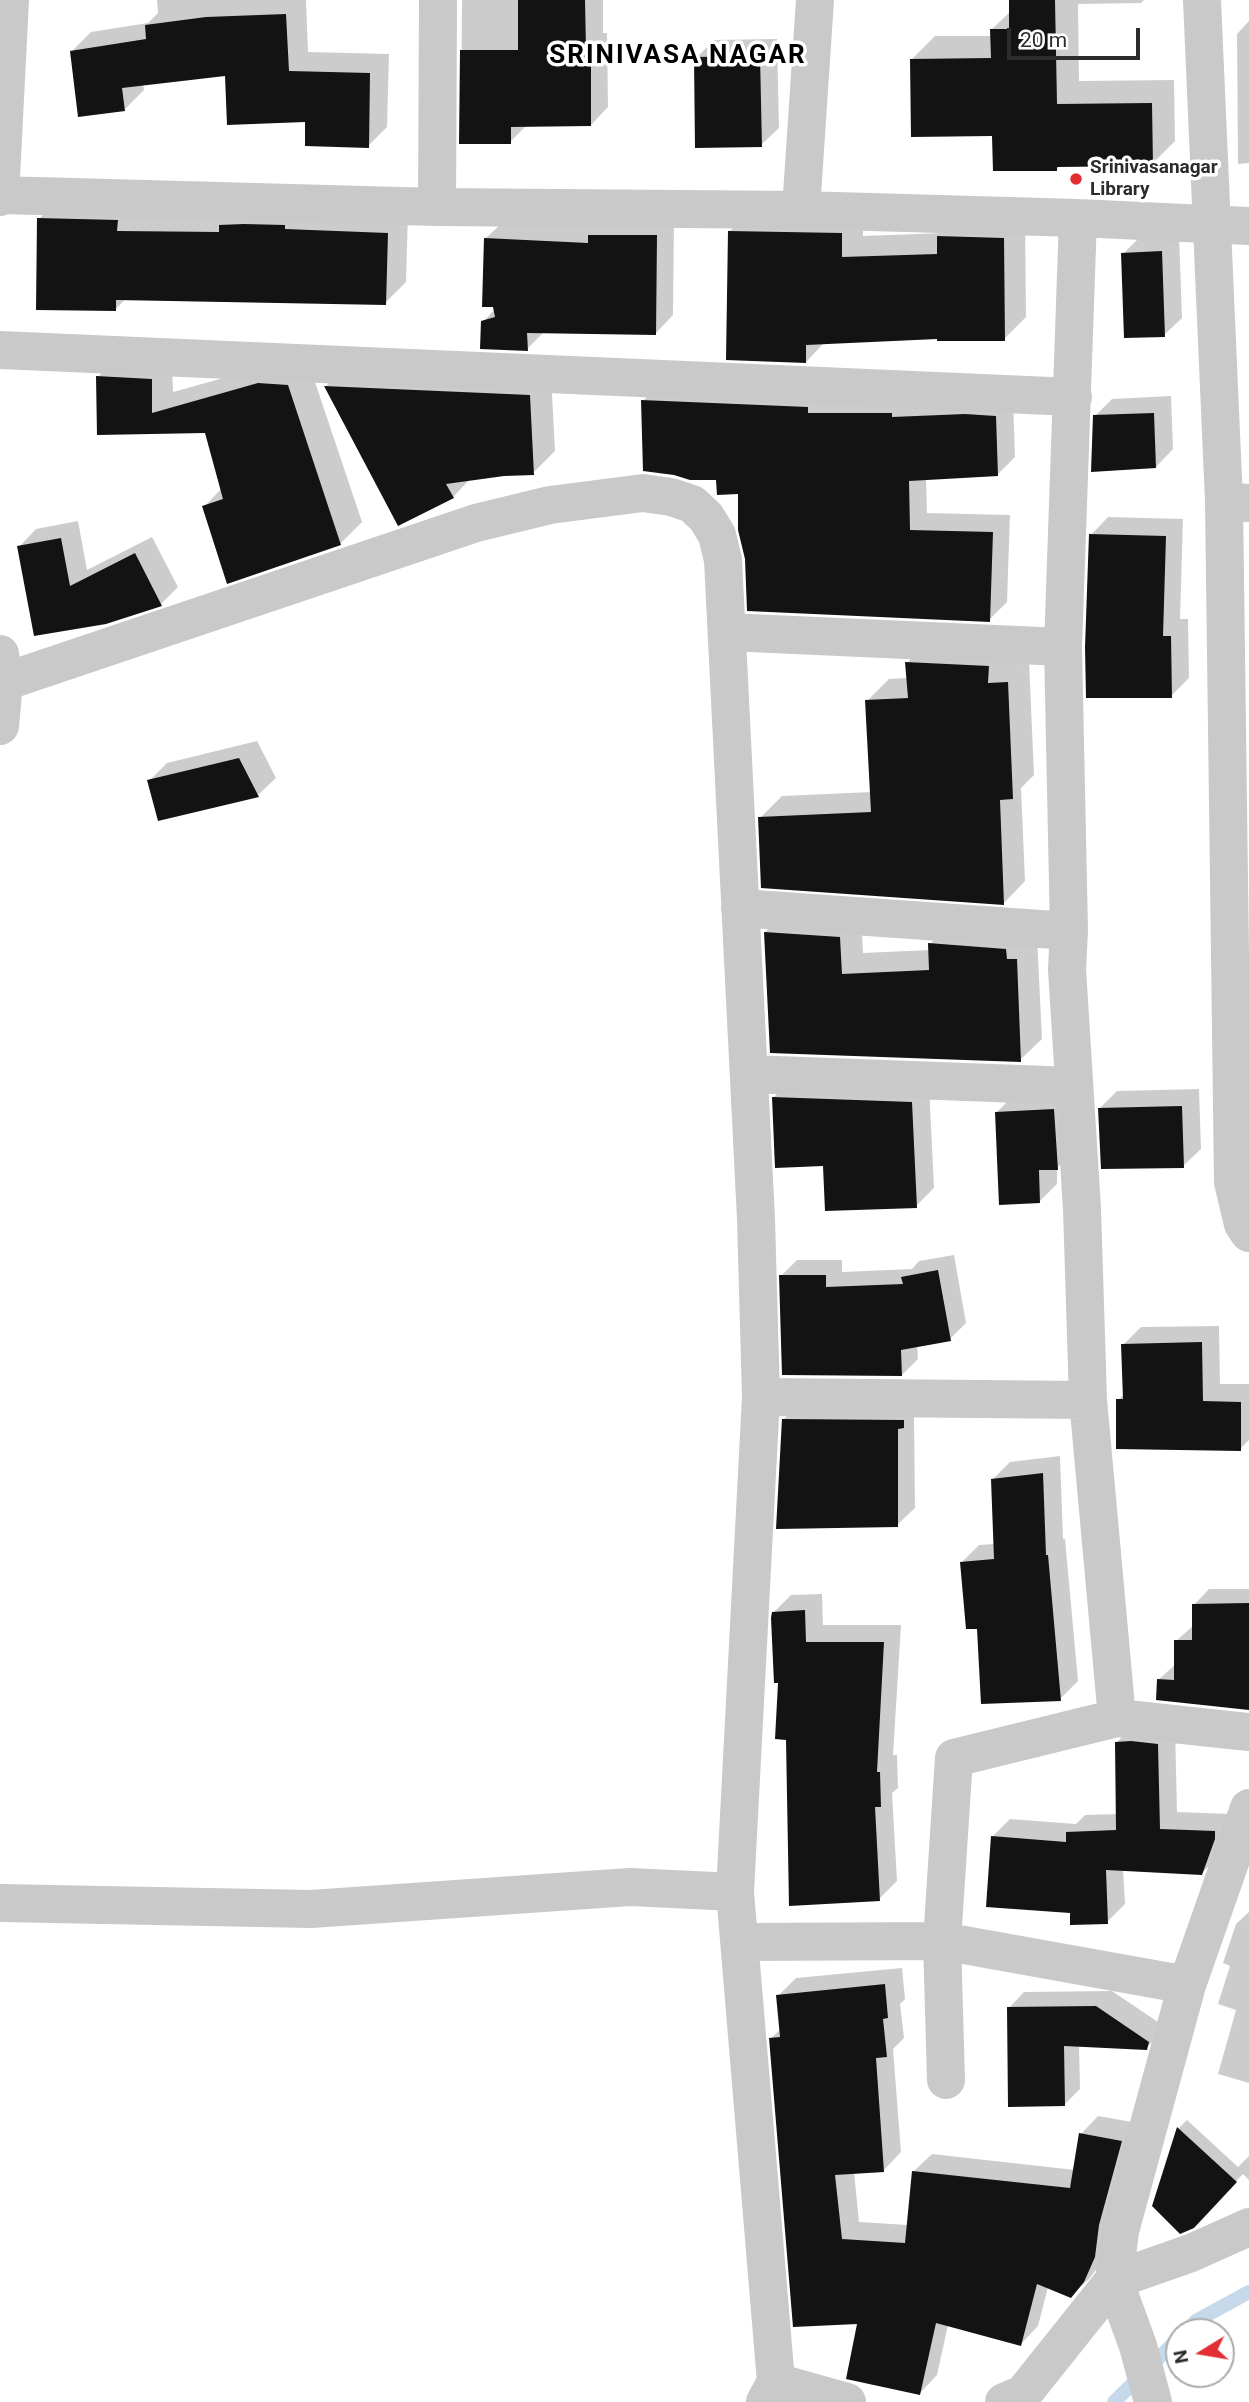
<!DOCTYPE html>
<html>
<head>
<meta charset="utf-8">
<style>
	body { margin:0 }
	#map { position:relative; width:1249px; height:2402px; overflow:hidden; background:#fff; font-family:Roboto,sans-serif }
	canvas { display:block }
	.north { position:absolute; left:1165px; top:2318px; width:70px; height:70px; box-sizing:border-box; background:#fff; border:2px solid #ababab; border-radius:50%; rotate:259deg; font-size:19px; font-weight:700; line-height:28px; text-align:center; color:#2c2c2c }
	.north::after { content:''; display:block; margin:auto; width:24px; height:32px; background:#e12f33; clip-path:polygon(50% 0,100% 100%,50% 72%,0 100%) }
	.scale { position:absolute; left:1007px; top:28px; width:133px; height:32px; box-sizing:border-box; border:4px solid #2c2c2c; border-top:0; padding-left:9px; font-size:21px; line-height:24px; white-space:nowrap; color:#2c2c2c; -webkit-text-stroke:5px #fff; paint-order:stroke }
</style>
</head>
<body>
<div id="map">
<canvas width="1249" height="2402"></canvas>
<div class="north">N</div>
<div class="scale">20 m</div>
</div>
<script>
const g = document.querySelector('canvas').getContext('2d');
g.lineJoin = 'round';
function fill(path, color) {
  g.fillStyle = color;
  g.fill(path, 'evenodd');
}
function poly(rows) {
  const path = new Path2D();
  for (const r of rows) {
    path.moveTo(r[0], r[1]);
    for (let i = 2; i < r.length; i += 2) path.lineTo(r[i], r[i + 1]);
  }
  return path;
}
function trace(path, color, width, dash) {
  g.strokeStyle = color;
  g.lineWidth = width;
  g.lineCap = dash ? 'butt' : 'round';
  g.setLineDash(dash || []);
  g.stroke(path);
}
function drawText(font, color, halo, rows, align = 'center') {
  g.font = font + ' Roboto,sans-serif';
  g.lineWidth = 7;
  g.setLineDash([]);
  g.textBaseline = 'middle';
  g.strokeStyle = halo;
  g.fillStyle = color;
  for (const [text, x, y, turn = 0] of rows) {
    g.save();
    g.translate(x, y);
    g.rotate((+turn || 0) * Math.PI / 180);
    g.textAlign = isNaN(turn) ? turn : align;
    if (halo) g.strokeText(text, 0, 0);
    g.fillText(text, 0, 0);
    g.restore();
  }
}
fill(poly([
	[157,0,306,0,308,52,389,54,387,127,368,146,307,120,226,74,143,84,144,90,125,109,72,51,91,32,148,23,158,13],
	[462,0,603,0,603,33,607,33,608,107,591,125,527,125,510,142,461,143],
	[1011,0,1144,0,1141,3,1078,4,1079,81,1174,80,1175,141,1152,164,1061,165,1057,169,994,134,912,59,935,36,992,36,992,29,1011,11],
	[1249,21,1249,163,1238,164,1237,34],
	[777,39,779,128,761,145,696,58,714,40],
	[60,198,408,213,406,282,385,303,126,298,115,310,39,219],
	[751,210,863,212,863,236,943,233,1025,217,1026,317,1004,339,939,337,825,342,806,362,729,232],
	[674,219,673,315,656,333,545,331,527,349,483,322,495,309,486,238,504,221],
	[1179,235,1182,318,1164,335,1123,254,1141,236],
	[119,355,172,358,173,392,281,362,309,364,362,522,340,544,204,507,222,488,206,431,98,433,98,377],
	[347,365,551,374,555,451,533,473,470,479,453,497,326,386],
	[660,383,1013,399,1015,457,997,475,926,478,927,513,1010,515,1007,602,989,620,747,559,740,492,718,478,643,401],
	[1171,396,1173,449,1156,467,1095,416,1112,399],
	[1108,517,1183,519,1180,619,1188,619,1189,678,1171,696,1091,535],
	[78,521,87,570,152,537,178,587,161,604,106,623,19,547,36,529],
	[929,641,1029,661,1034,775,1021,788,1025,881,1004,903,760,818,782,796,871,792,867,701,889,679,908,678,907,663],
	[257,741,276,778,258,795,159,819,149,781,167,763],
	[787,911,861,916,863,953,930,950,930,944,951,922,1037,938,1042,1039,1020,1060,771,1051,765,932],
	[791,1080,929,1085,934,1188,916,1206,824,1164,774,1097],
	[1199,1089,1201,1149,1183,1166,1099,1109,1117,1091],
	[1071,1093,1074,1151,1057,1168,1057,1184,1040,1201,997,1112,1014,1095],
	[954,1255,966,1323,950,1339,917,1345,918,1359,902,1375,781,1276,797,1260,842,1260,842,1272,912,1269,919,1261],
	[1219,1326,1220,1384,1249,1384,1249,1440,1240,1449,1118,1400,1124,1394,1123,1345,1141,1327],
	[801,1402,914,1416,915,1508,897,1525,783,1420],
	[1060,1456,1063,1539,1065,1539,1078,1681,1060,1699,978,1627,962,1562,979,1545,995,1544,992,1480,1010,1462],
	[1209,1589,1249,1589,1249,1708,1158,1680,1176,1664,1176,1641,1194,1625,1194,1605],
	[822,1594,823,1625,901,1625,893,1755,897,1755,898,1788,892,1793,897,1881,879,1899,787,1738,773,1613,791,1595],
	[1134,1725,1175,1727,1177,1812,1232,1814,1220,1855,1202,1873,1123,1869,1125,1904,1107,1922,1071,1911,992,1837,1010,1819,1076,1824,1085,1815,1118,1814,1117,1742],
	[1249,1912,1249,2083,1218,2074,1236,2010,1218,2004,1230,1966,1223,1963,1236,1924],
	[902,1968,905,1999,900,2004,904,2038,893,2049,901,2152,884,2170,854,2172,859,2222,908,2225,914,2171,932,2154,1075,2170,1081,2134,1098,2116,1138,2123,1101,2263,1089,2279,1071,2296,1048,2287,1038,2326,1021,2344,948,2325,937,2375,920,2393,860,2322,771,2038,781,2029,778,1996,796,1978],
	[1112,1991,1164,2026,1162,2032,1146,2048,1079,2045,1080,2089,1064,2105,1009,2008,1024,1992],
	[1187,2120,1238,2167,1249,2156,1249,2180,1243,2174,1193,2226,1154,2206,1179,2128]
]), '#0003');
trace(poly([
	[1185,2332,1196,2321,1249,2292],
	[1114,2402,1179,2338]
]), '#c5d9ea', 14);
fill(poly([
	[518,0,585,0,586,50,591,50,591,126,511,127,511,144,459,144,460,50,518,50],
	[1009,0,1055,0,1057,104,1152,103,1153,166,1057,167,1057,171,993,171,992,136,911,137,910,59,991,58,990,29,1009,29],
	[286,14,289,71,370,73,369,148,305,146,305,122,227,125,225,76,122,88,125,111,78,117,70,51,146,39,145,25,206,17],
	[760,56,762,147,695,148,694,57],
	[37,218,118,220,117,231,219,232,219,225,244,224,285,225,285,229,388,233,386,305,116,300,116,311,36,310],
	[728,231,842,233,842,257,937,254,937,236,1004,238,1005,341,937,341,937,339,806,345,806,363,726,360],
	[588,235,657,235,656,335,527,333,528,351,480,349,481,321,495,317,493,307,482,307,484,238,588,243],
	[1162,251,1165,337,1124,338,1121,253],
	[96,376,152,379,152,413,258,383,288,385,341,545,227,584,202,506,223,499,205,433,97,435],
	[324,386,530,395,534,475,504,476,446,484,454,498,398,526],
	[641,400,808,407,808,413,892,413,892,417,965,414,996,416,998,476,909,481,910,530,993,532,990,622,747,611,745,559,738,530,738,494,717,495,716,480,690,480,674,475,643,471],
	[1154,413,1156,468,1091,472,1093,415],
	[1089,534,1166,536,1163,636,1171,636,1172,698,1086,698,1085,647],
	[61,538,70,586,135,553,162,606,106,624,34,636,17,546],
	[905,662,989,666,988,683,1008,682,1013,799,1000,800,1004,905,761,888,758,817,871,812,865,700,908,698],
	[239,758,259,797,158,821,147,780],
	[764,932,840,937,842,974,929,970,928,943,1006,949,1007,959,1017,959,1021,1062,770,1053],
	[772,1097,912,1102,917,1208,825,1211,823,1166,775,1168],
	[1182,1106,1184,1168,1101,1169,1098,1108],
	[1054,1109,1058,1170,1039,1170,1040,1203,999,1205,995,1112],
	[938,1270,951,1341,901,1350,902,1376,782,1375,779,1275,826,1275,826,1287,903,1284,901,1277],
	[1202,1342,1203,1401,1241,1402,1241,1451,1116,1449,1116,1399,1123,1399,1121,1344],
	[782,1419,904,1420,904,1428,898,1429,898,1527,776,1529],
	[1043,1473,1046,1555,1048,1555,1061,1701,981,1704,977,1629,966,1629,960,1562,994,1559,991,1479],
	[1249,1603,1249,1710,1156,1700,1157,1679,1174,1680,1174,1640,1192,1640,1192,1604],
	[805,1610,806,1642,884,1642,877,1772,880,1772,881,1807,875,1807,880,1901,789,1906,786,1740,775,1739,778,1683,774,1683,771,1618,772,1612],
	[1131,1741,1158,1744,1160,1829,1215,1831,1215,1839,1202,1875,1106,1870,1108,1924,1070,1925,1070,1913,986,1907,991,1836,1066,1842,1066,1832,1116,1830,1115,1742],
	[885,1984,888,2018,883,2019,887,2057,876,2058,884,2172,835,2175,842,2239,905,2243,912,2171,1070,2188,1079,2133,1122,2141,1099,2225,1095,2257,1084,2282,1071,2298,1037,2284,1021,2346,936,2323,920,2395,846,2379,857,2324,793,2327,769,2038,780,2037,776,1995],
	[1096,2006,1149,2042,1147,2050,1064,2046,1065,2106,1008,2107,1007,2007],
	[1177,2127,1237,2182,1194,2228,1180,2234,1152,2206]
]), '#131313');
trace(poly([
	[1202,0,1224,501,1249,503],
	[0,195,437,207,801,210,1078,218,1249,226],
	[0,197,10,0],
	[437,207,438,0],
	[801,210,815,0],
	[1078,218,1063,647,1069,931,1067,969,1082,1209,1088,1400,1117,1718],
	[0,350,1073,397],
	[1224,501,1233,1182,1243,1224,1249,1233],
	[727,632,1063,647],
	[0,654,4,682,0,726],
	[4,682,476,523,550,505,643,493,671,497,692,504,706,517,717,535,723,560,756,1219,761,1397,735,1892,776,2382,765,2402],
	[740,908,1069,931],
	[749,1074,1074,1086],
	[761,1397,1088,1400],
	[1249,1808,1187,1985,1120,2231,1114,2280,1191,2253,1249,2227],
	[0,1903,311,1909,630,1887,735,1892],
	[740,1942,942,1941,1187,1985],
	[946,2080,942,1941,954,1758,1117,1718,1249,1732],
	[1114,2280,1138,2346,1153,2402],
	[776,2382,847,2402],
	[1004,2402,1023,2394,1114,2280]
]), '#c9c9c9', 38);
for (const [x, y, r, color] of [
	[1076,179,7,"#e12f33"]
]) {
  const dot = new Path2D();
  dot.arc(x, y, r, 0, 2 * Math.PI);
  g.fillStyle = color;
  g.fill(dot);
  trace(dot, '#fff', 2.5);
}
drawText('bold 19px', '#2c2c2c', '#fff', [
	["Srinivasanagar",1090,168],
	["Library",1090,190]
], 'left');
g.letterSpacing = '2px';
drawText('bold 26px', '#000', '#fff', [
	["SRINIVASA NAGAR",678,56]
]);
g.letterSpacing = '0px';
</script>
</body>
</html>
